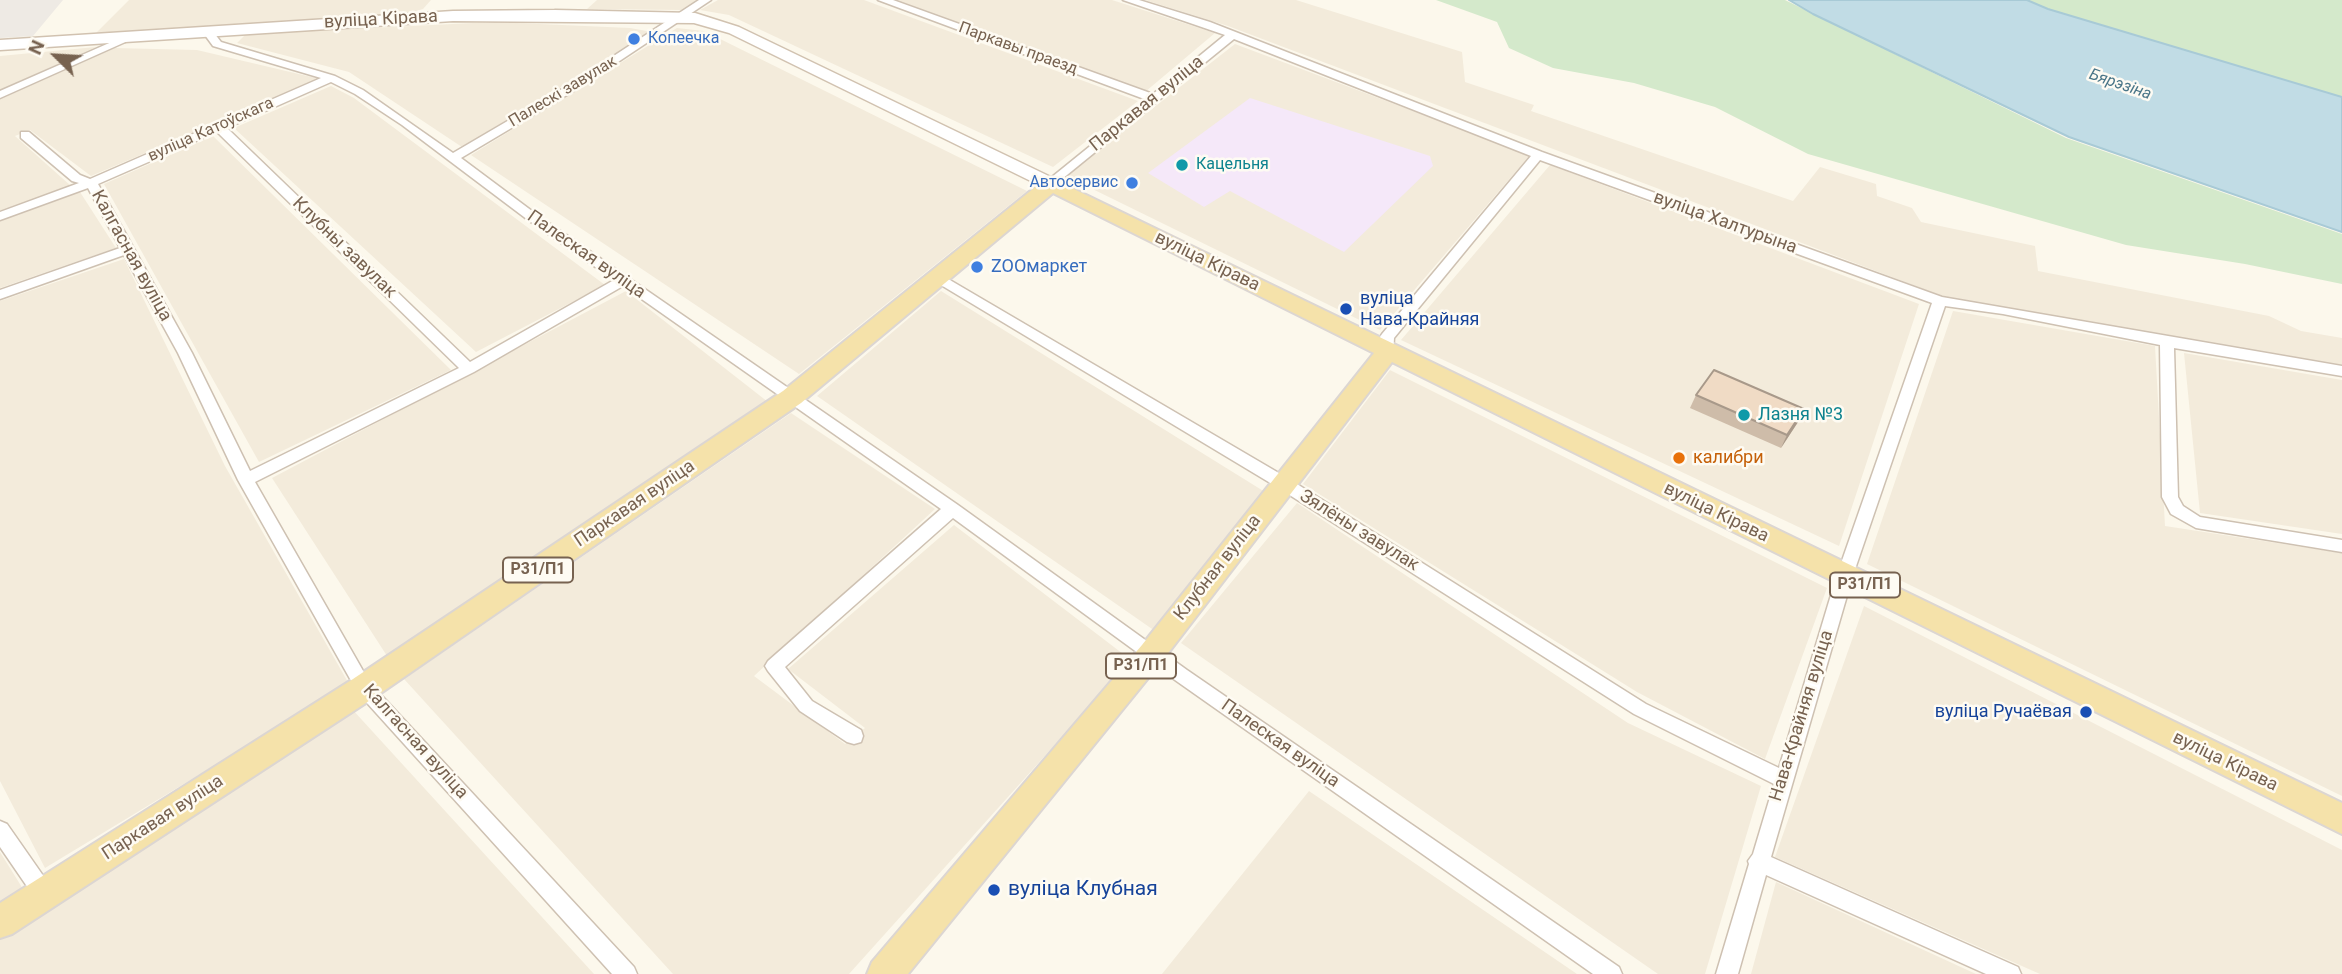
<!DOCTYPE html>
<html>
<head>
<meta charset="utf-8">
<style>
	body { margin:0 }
	#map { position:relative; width:2342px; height:974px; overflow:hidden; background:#fcf8ec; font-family:Roboto,sans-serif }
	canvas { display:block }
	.north { position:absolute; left:21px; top:21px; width:70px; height:70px; -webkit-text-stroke:5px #fefbf3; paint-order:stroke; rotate:294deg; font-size:19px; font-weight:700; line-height:28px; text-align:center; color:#776250 }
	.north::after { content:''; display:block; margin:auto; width:24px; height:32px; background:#776250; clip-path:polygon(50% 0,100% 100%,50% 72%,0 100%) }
</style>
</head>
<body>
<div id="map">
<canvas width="2342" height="974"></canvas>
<div class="north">N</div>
</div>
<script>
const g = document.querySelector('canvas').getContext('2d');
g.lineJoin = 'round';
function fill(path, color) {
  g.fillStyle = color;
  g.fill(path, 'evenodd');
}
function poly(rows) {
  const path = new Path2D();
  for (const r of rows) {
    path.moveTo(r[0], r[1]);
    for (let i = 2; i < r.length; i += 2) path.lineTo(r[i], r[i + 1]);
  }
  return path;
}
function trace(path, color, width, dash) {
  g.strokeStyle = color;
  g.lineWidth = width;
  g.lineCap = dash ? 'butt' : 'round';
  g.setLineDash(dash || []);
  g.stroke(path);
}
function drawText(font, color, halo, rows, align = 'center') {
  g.font = font + ' Roboto,sans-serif';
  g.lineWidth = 5;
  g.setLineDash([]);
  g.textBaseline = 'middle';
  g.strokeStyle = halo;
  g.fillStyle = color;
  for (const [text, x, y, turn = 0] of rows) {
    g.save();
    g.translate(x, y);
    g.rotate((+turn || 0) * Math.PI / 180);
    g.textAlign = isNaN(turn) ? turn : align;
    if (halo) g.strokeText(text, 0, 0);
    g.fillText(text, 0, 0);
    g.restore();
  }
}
fill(poly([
	[129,0,431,0,423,9,409,13,96,33],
	[597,0,700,0,683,10,587,9],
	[718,0,864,0,1138,101,1053,167,729,15,700,10],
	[890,0,1112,0,1215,33,1145,92],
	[1145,0,1296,0,1462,52,1465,82,1534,105,1531,111,1793,201,1820,167,1876,184,1877,196,1912,208,1921,222,2035,246,2038,271,2269,316,2301,331,2342,338,2342,367,1942,296,1228,26],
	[494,22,630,28,652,32,462,147,349,72,237,43,246,34],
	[677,28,704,31,1027,191,799,374,471,155],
	[1235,44,1530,155,1380,330,1066,176],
	[96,47,0,90,0,56],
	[114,48,197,50,320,79,91,176,30,130,15,136,71,186,0,211,0,99],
	[331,86,354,98,605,285,476,352,234,128],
	[213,136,451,370,259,462,104,184],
	[1550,165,1919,304,1839,546,1401,340],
	[80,192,116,248,0,288,0,221],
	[124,259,225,466,349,684,45,868,0,781,0,301],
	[626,291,768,402,389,659,272,478],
	[941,291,1265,492,1155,631,817,396],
	[1953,311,2155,346,2165,526,2342,553,2342,796,1867,564],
	[2184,353,2342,380,2342,534,2200,513],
	[1390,370,1827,588,1765,759,1637,692,1303,484],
	[791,413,935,509,754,676,845,744,865,728,788,669,954,525,1131,660,849,974,673,974,404,679],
	[1297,503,1628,723,1761,786,1705,974,1658,974,1181,643],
	[1864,606,2342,850,2342,974,2040,974,1775,857],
	[352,709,594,974,0,974,0,940],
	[1309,791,1577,974,1162,974],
	[0,852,23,889,0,902],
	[1776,882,1976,974,1751,974]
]), '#f3ebdb');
fill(poly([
	[0,0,63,0,33,36,0,38]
]), '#eeeae4');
fill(poly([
	[1250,98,1430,156,1433,166,1344,252,1230,191,1204,207,1148,173]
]), '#f5e8f9');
fill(poly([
	[1436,0,1785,0,2066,138,2342,234,2342,284,2245,264,2126,245,1808,154,1715,107,1634,83,1553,68,1509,48,1497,22],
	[2025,0,2342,0,2342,98,2047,11]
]), '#d4e9cb');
const water = poly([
	[1789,0,2027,0,2048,9,2342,97,2342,232,2069,137,1813,14,1789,0]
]);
fill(water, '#c1dce5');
trace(water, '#a8cad6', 2);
const minor = poly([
	[699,0,711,0,582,86,461,158,536,214,958,505,1187,670,1619,967,1622,974,1593,974,1175,680,953,518,785,667,812,701,861,730,863,736,861,742,854,744,847,742,800,711,768,671,765,666,768,661,941,509,623,286,474,372,255,482,370,683,634,967,637,974,612,974,358,693,238,480,178,353,124,255,0,299,0,290,120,248,88,188,0,220,0,212,79,183,72,181,21,138,21,132,29,132,80,175,90,179,321,78,213,46,202,31,203,29,211,29,221,42,335,76,363,90,453,153,574,82,699,0],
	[331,82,355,94,402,125,528,220,614,280,470,362,227,128,331,82],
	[217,132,459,368,250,471,192,353,98,184,217,132],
	[878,0,893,0,1153,94,1225,35,1123,0,1139,0,1210,22,1542,152,1942,297,2342,366,2342,376,2174,348,2178,497,2183,506,2200,517,2342,540,2342,552,2196,528,2171,514,2162,497,2160,345,2003,314,1945,306,1853,575,1771,857,2018,967,2021,974,1986,974,1766,875,1738,974,1716,974,1749,864,1748,861,1753,854,1774,784,1634,714,1277,487,931,279,938,275,943,276,1289,479,1646,704,1779,768,1837,575,1932,303,1540,160,1394,338,1393,354,1383,354,1380,337,1382,334,1531,156,1234,39,1051,188,1047,187,1047,181,1147,100,878,0],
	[132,33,141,35,0,98,0,91,132,33],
	[0,821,7,824,51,887,54,894,51,901,44,904,37,901,0,847,0,821]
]);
const secondary = poly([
	[555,10,695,13,739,27,1057,180,1060,184,1051,189,1045,188,729,33,694,23,453,21,0,50,0,40,453,11,555,10]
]);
const primary = poly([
	[1051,178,2342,803,2342,834,1392,362,1162,661,908,974,867,974,872,962,1142,645,1374,353,1053,193,801,403,375,697,12,934,0,938,0,903,353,679,783,391,1044,180,1051,178]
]);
trace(minor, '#cec1b2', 3);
trace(secondary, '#d1c2b0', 3);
trace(primary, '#dcd6d2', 4);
fill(minor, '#fff');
fill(secondary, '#fff');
fill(primary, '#f5e2aa');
fill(poly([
	[1696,395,1798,422,1781,448,1690,408]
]), '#cebca9');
fill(poly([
	[1804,409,1798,422,1781,448,1787,435]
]), '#a8998a');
const building = poly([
	[1714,370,1804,409,1787,435,1696,395,1714,370]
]);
fill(building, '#f0dbc5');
trace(building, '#a8998a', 2);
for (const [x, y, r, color] of [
	[634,39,7,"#3f7fe0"],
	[1182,165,7,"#0f9aa8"],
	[1132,183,7,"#3f7fe0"],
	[977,267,7,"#3f7fe0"],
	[1346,309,7,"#1a4fb4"],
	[1744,415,7,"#0f9aa8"],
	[1679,458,7,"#e8710a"],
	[2086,712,7,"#1a4fb4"],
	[994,890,7,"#1a4fb4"]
]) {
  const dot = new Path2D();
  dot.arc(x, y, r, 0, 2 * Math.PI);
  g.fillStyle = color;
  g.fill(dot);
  trace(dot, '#fefbf3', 2.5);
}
drawText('16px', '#366cbe', '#fefbf3', [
	["Копеечка",648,39],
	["Автосервис",1118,183,"right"]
], 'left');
drawText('16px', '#776250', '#fefbf3', [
	["Паркавы праезд",1018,49,20],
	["Палескі завулак",563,92,-31],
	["вуліца Катоўскага",211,130,-24]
]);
drawText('italic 16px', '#4a7688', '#fefbf3', [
	["Бярэзіна",2120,85,19]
]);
drawText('16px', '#0d838f', '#fefbf3', [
	["Кацельня",1196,165]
], 'left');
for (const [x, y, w] of [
	[538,570,70],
	[1865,585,70],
	[1141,666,70]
]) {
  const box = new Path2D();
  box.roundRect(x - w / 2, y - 12.5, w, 25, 5);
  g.fillStyle = '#fefbf3';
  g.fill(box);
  trace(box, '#776250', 2);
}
drawText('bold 16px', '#776250', null, [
	["Р31/П1",538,570],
	["Р31/П1",1865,585],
	["Р31/П1",1141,666]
]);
drawText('18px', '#776250', '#fefbf3', [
	["вуліца Кірава",381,20,-3],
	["Паркавая вуліца",1147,104,-39],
	["вуліца Халтурына",1725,223,20],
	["Клубны завулак",344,248,44],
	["Палеская вуліца",586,255,35],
	["Калгасная вуліца",131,256,61],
	["вуліца Кірава",1207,262,26],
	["Паркавая вуліца",635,504,-34],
	["вуліца Кірава",1716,513,26],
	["Зялёны завулак",1359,531,32],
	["Клубная вуліца",1218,568,-52],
	["Нава-Крайняя вуліца",1802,716,-73],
	["Калгасная вуліца",415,742,48],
	["Палеская вуліца",1280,744,35],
	["вуліца Кірава",2225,762,26],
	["Паркавая вуліца",163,818,-33]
]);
drawText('18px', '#366cbe', '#fefbf3', [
	["ZOOмаркет",991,267]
], 'left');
drawText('18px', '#164399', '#fefbf3', [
	["вуліца",1360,299],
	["Нава-Крайняя",1360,320],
	["вуліца Ручаёвая",2072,712,"right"]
], 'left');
drawText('18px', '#0d838f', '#fefbf3', [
	["Лазня №3",1758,415]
], 'left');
drawText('18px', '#c56008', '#fefbf3', [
	["калибри",1693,458]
], 'left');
drawText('21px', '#164399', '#fefbf3', [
	["вуліца Клубная",1008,890]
], 'left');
</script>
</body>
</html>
